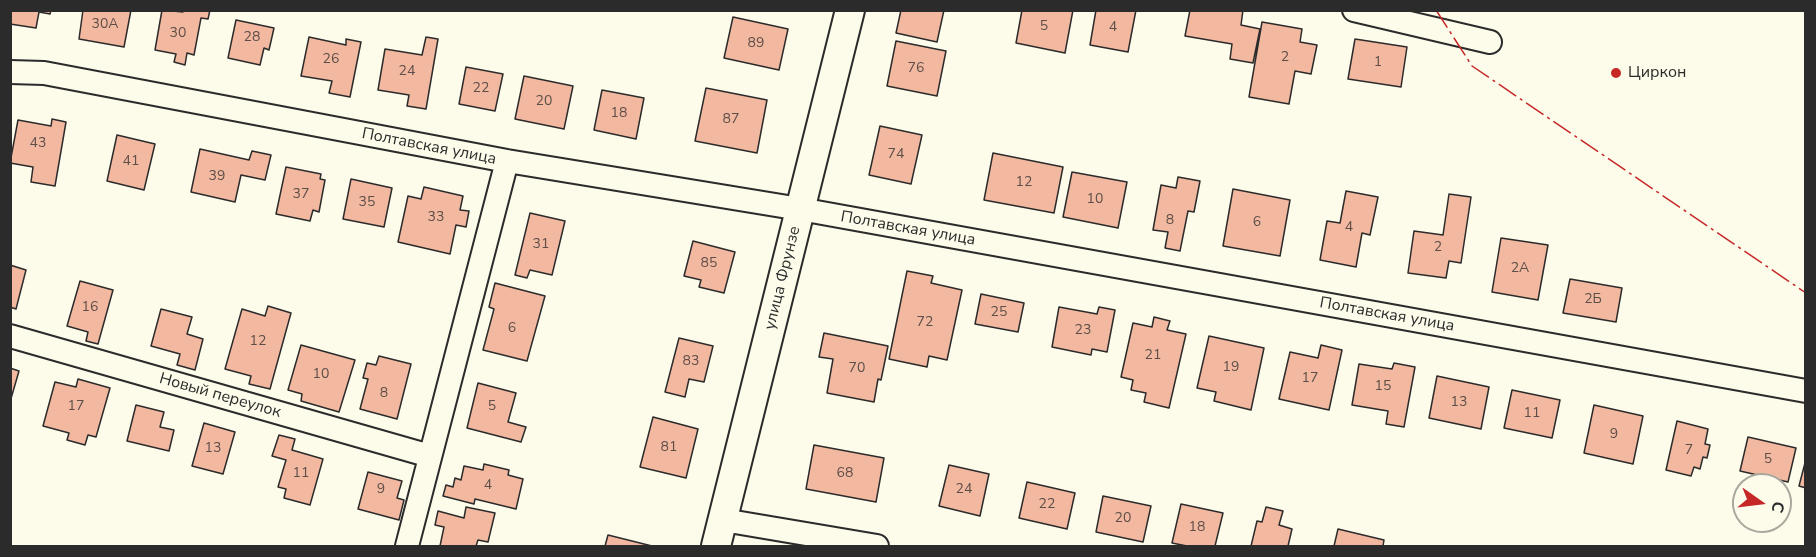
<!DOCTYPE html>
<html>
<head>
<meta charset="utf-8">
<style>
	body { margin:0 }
	#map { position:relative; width:1816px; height:557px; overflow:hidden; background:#fdfbea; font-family:"Nunito Sans",sans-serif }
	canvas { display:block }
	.frame { position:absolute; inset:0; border:12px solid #2b2b2b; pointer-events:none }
	.north { position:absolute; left:1732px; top:473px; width:60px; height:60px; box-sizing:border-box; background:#fdfbea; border:2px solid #a9a89e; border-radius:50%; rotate:104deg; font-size:16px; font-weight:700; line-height:24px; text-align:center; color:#2b2b2b }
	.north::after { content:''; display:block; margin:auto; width:21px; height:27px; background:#c62828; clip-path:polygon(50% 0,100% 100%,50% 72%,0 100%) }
</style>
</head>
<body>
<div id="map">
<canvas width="1816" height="557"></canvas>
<div class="frame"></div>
<div class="north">С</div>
</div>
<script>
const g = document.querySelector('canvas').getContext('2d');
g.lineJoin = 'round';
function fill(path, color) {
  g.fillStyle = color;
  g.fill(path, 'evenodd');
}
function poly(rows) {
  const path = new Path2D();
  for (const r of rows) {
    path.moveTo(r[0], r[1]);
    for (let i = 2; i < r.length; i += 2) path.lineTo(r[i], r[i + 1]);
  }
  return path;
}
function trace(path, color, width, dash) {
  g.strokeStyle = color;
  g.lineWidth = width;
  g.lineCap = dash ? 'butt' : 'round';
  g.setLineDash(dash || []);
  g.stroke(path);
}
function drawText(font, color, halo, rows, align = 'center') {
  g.font = font + ' "Nunito Sans",sans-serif';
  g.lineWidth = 4.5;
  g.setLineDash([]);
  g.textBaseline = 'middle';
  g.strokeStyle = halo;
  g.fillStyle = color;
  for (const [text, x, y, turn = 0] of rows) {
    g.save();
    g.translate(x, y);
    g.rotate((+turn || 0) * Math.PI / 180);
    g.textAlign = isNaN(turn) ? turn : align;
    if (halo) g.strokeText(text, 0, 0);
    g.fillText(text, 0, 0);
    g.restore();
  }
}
const building = poly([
	[10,10,51,10,50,14,39,12,36,28,10,24,10,10],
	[83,10,131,10,124,47,79,39,83,10],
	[162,10,183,12,183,10,210,10,208,19,201,18,194,55,187,53,185,65,174,62,176,54,155,50,162,10],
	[901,10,944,10,937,42,896,33,901,10],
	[1022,10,1073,10,1065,53,1016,43,1022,10],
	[1096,10,1136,10,1128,52,1090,45,1096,10],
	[1190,10,1243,10,1241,25,1260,29,1253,63,1230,59,1232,44,1185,36,1190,10],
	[733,17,788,29,779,70,724,58,733,17],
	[236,20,274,28,269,50,264,48,260,65,228,58,236,20],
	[1262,22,1302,29,1300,42,1317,45,1311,74,1295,71,1289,104,1249,97,1262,22],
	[309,37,346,45,346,39,361,42,350,97,329,93,332,81,301,76,309,37],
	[426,37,438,39,426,109,407,106,409,95,378,90,385,49,422,55,426,37],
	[1355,39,1407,47,1401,87,1348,79,1355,39],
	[896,41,946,51,937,96,887,86,896,41],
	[466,67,503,74,495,111,459,104,466,67],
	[524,76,573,86,564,129,515,119,524,76],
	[706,88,767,100,757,153,695,141,706,88],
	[602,90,644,98,636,139,594,130,602,90],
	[52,119,66,122,55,186,31,182,33,167,10,163,18,120,51,126,52,119],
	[880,126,922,135,911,184,869,175,880,126],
	[117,135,155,144,144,190,107,181,117,135],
	[200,149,249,160,252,151,271,155,265,180,241,175,235,202,191,192,200,149],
	[993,153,1063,167,1054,213,984,200,993,153],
	[286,167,321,174,320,179,325,180,319,212,313,210,310,221,276,214,286,167],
	[1072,172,1127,182,1118,228,1063,217,1072,172],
	[1178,177,1200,181,1194,212,1188,211,1180,251,1165,248,1168,232,1153,230,1161,185,1176,188,1178,177],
	[351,179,392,188,384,227,343,219,351,179],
	[424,187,463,196,460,210,469,211,466,227,456,225,450,254,398,242,408,196,421,199,424,187],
	[1233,189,1290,200,1280,256,1223,246,1233,189],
	[1346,191,1378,197,1370,235,1362,233,1356,267,1320,260,1327,221,1340,223,1346,191],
	[1449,194,1471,197,1461,263,1449,261,1446,278,1408,273,1414,231,1443,235,1449,194],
	[530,213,565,221,552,275,530,270,527,278,515,275,530,213],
	[1501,238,1548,245,1538,300,1492,292,1501,238],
	[693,241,735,252,724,293,699,287,701,280,684,276,693,241],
	[10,265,26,270,16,309,10,307,10,265],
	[907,271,933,276,931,283,962,290,947,360,929,356,927,367,889,359,907,271],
	[1570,279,1622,288,1616,322,1563,313,1570,279],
	[80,281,113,290,98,344,86,341,88,332,67,326,80,281],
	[495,283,545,296,527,361,483,350,494,309,489,307,495,283],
	[981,294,1024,303,1018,332,975,324,981,294],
	[268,306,291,313,270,389,249,384,251,376,225,369,242,309,265,316,268,306],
	[1059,307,1097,314,1099,307,1115,310,1107,352,1092,349,1091,355,1052,347,1059,307],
	[161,309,192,317,187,334,203,339,195,370,177,365,180,354,151,346,161,309],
	[1154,317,1170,321,1167,330,1186,334,1169,408,1144,402,1146,393,1131,390,1133,380,1121,377,1133,323,1152,327,1154,317],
	[824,333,888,346,881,380,878,379,874,402,827,393,833,359,819,357,824,333],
	[1209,336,1264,348,1251,410,1214,401,1216,392,1197,388,1209,336],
	[679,338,713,346,704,382,689,379,685,397,665,392,679,338],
	[301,345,355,360,339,412,301,401,302,394,288,390,301,345],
	[1321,345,1342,350,1329,410,1279,399,1290,352,1318,358,1321,345],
	[379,356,411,364,397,419,360,409,368,379,363,378,367,363,376,365,379,356],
	[1394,363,1415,367,1404,427,1386,424,1388,411,1352,405,1359,364,1392,369,1394,363],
	[10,368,19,371,10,402,10,368],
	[1437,376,1489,387,1481,429,1429,418,1437,376],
	[78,379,110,388,96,437,88,435,85,445,67,440,69,433,43,426,55,382,76,387,78,379],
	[478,383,516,393,508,422,526,427,521,442,467,428,478,383],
	[1512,390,1560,400,1552,438,1504,428,1512,390],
	[136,405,164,412,160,427,174,430,169,451,127,441,136,405],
	[1594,405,1643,416,1633,464,1584,453,1594,405],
	[653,417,698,429,686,478,640,467,653,417],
	[1677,421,1708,429,1705,444,1710,445,1707,458,1703,457,1700,469,1694,467,1691,476,1666,470,1677,421],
	[204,423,235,432,223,474,192,466,204,423],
	[279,435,295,439,292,450,323,459,310,505,284,498,286,489,278,487,286,460,272,456,279,435],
	[1748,437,1796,448,1788,482,1740,471,1748,437],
	[814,445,884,458,876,502,806,489,814,445],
	[1806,459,1806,488,1799,486,1806,459],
	[484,464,509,470,508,475,523,479,516,509,475,499,474,504,443,496,446,485,453,487,455,478,461,480,464,466,483,470,484,464],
	[949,465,989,474,980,516,939,506,949,465],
	[368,472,402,481,397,498,404,500,399,520,358,509,368,472],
	[1027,482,1075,493,1067,529,1019,518,1027,482],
	[1103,496,1151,506,1143,542,1096,532,1103,496],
	[1181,504,1223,513,1215,546,1187,546,1172,543,1181,504],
	[466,507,495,513,488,542,478,540,476,546,440,546,444,527,435,525,438,511,464,518,466,507],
	[1266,507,1283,511,1279,525,1292,529,1288,546,1251,546,1257,521,1262,522,1266,507],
	[1338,529,1384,540,1383,546,1334,546,1338,529],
	[608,535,652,546,605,546,608,535]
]);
fill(building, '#f2b8a0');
trace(building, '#2b2b2b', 1.5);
const minor = poly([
	[1354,10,1490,42],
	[10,72,44,73,507,161,800,209,1806,391],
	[10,336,430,456],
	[723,520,877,546],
	[407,546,507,161]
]);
const tertiary = poly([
	[716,546,850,10]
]);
trace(minor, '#2b2b2b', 26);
trace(tertiary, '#2b2b2b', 32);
trace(minor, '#fdfbea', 22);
trace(tertiary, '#fdfbea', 28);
trace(poly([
	[1436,10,1472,66,1806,293]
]), '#c62828', 1.5, [21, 4.5, 3, 4.5]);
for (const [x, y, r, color] of [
	[1616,73,6,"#c62828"]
]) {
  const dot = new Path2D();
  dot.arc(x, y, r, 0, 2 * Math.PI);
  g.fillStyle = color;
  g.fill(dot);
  trace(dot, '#fdfbea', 2);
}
drawText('14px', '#5d4e48', null, [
	["30А",105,25],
	["5",1044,27],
	["4",1113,28],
	["30",178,34],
	["28",252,38],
	["89",756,44],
	["2",1285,58],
	["26",331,60],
	["1",1378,63],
	["76",916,69],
	["24",407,72],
	["22",481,89],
	["20",544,102],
	["18",619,114],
	["87",731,120],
	["43",38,144],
	["74",896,155],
	["41",131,162],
	["39",217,177],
	["12",1024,183],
	["37",301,195],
	["10",1095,200],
	["35",367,203],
	["33",436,218],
	["8",1170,221],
	["6",1257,223],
	["4",1349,228],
	["31",541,245],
	["2",1438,248],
	["85",709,264],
	["2А",1520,269],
	["2Б",1593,300],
	["16",90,308],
	["25",999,313],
	["72",925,323],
	["6",512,329],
	["23",1083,331],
	["12",258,342],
	["21",1153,356],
	["83",691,362],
	["19",1231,368],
	["70",857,369],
	["10",321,375],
	["17",1310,379],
	["15",1383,387],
	["8",384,394],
	["13",1459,403],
	["17",76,407],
	["5",492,407],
	["11",1532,414],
	["9",1614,435],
	["81",669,448],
	["13",213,449],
	["7",1689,451],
	["5",1768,460],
	["11",301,474],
	["68",845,474],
	["4",488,486],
	["9",381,490],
	["24",964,490],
	["22",1047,505],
	["20",1123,519],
	["18",1197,528]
]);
drawText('16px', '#2b2b2b', '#fdfbea', [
	["Циркон",1628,73]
], 'left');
drawText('16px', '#2b2b2b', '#fdfbea', [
	["Полтавская улица",429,147,11],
	["Полтавская улица",908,229,10],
	["улица Фрунзе",783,278,-76],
	["Полтавская улица",1387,315,10],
	["Новый переулок",220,396,16]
]);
</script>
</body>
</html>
